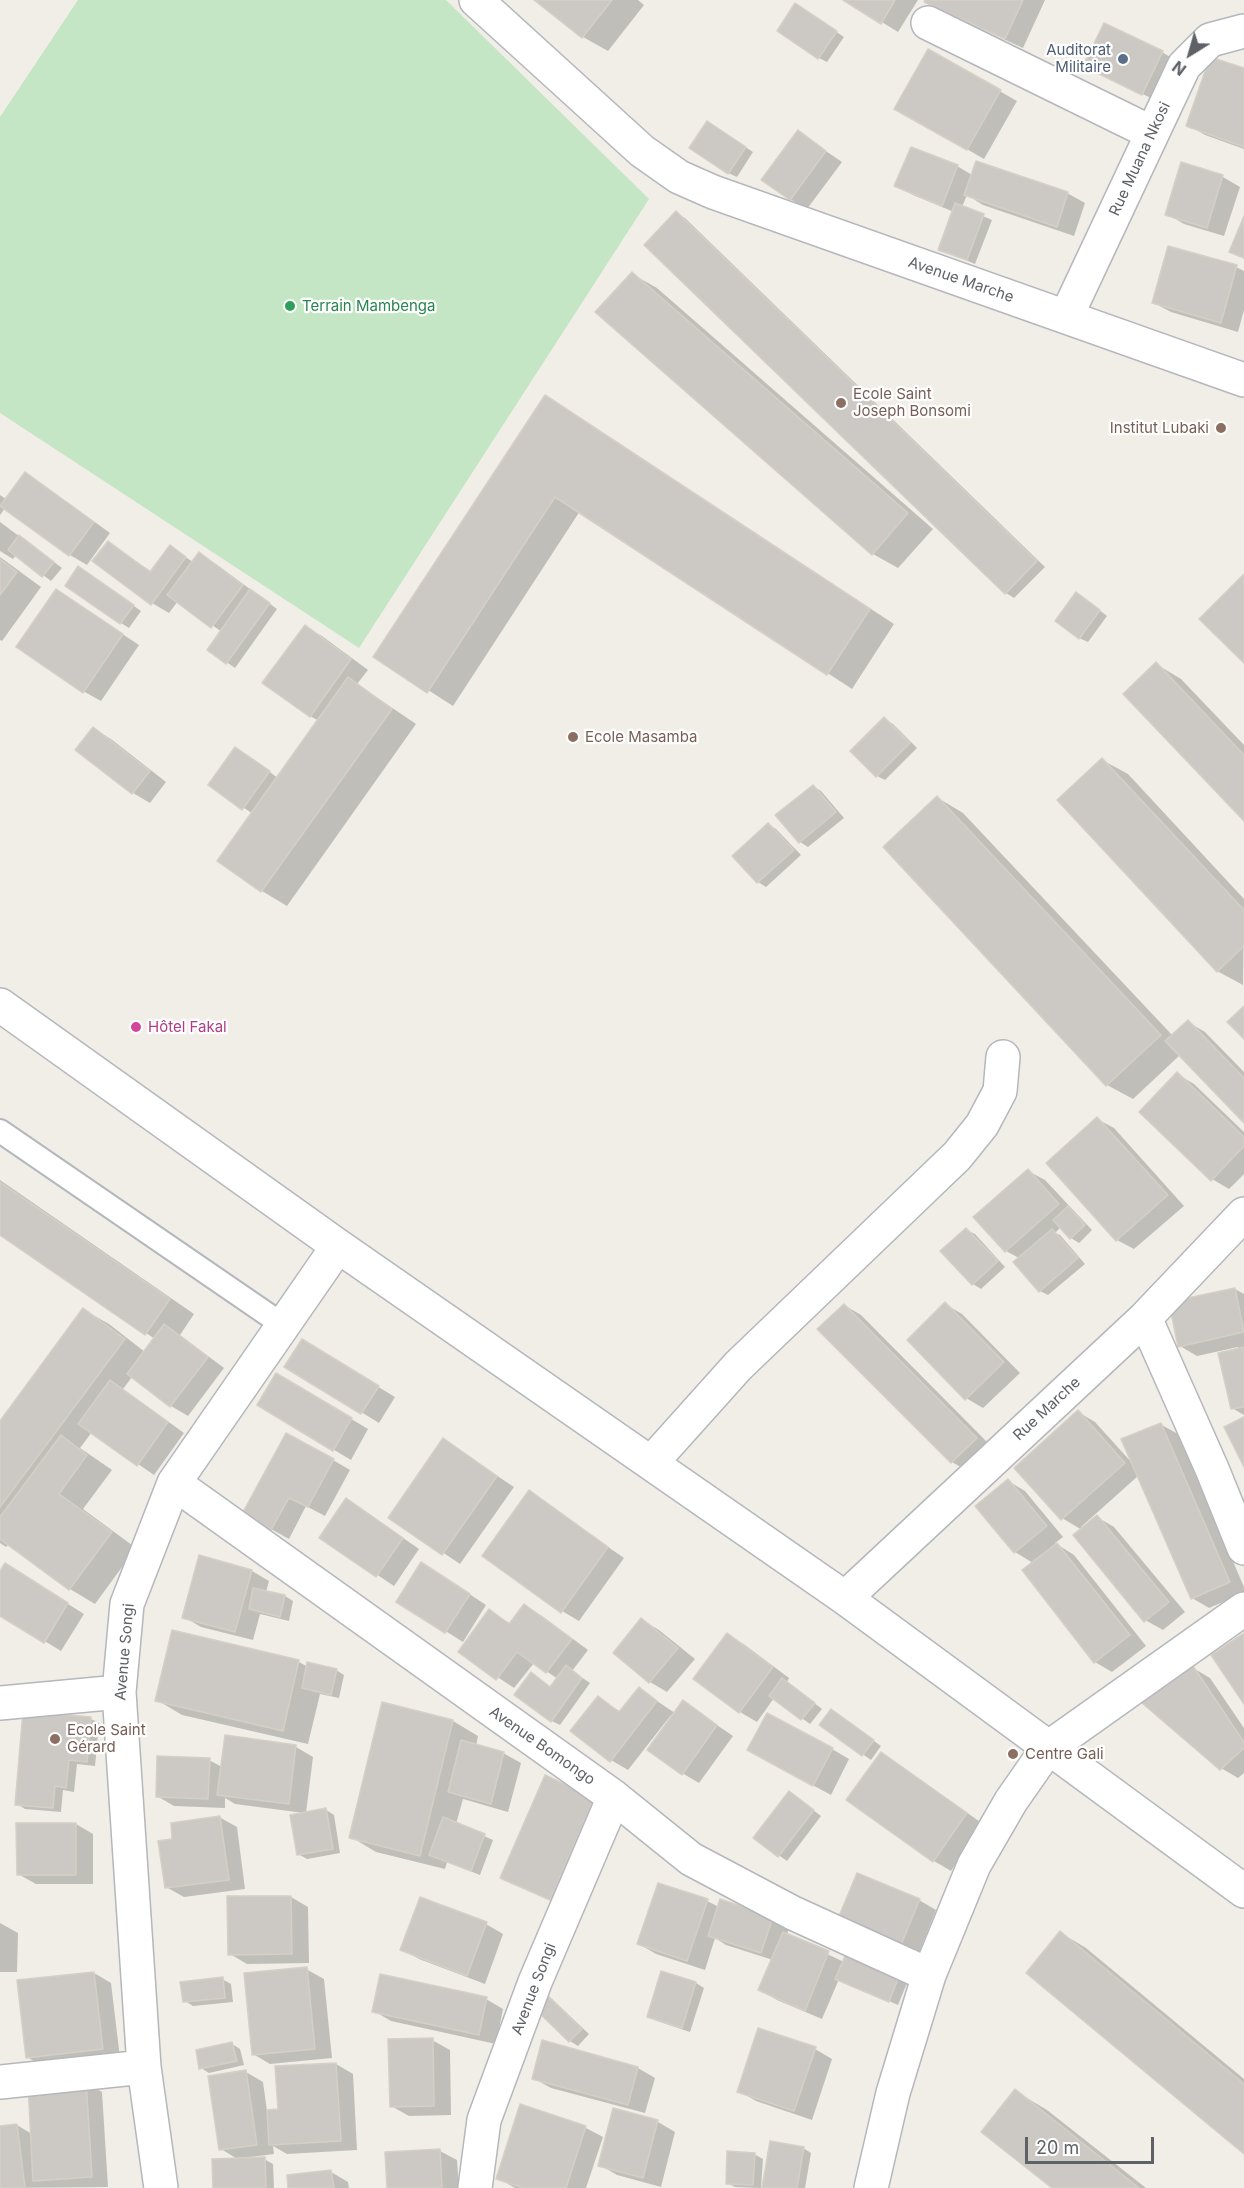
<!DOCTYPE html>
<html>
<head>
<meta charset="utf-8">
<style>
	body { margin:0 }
	#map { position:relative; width:1244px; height:2188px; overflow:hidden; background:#f0eee7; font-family:Inter,sans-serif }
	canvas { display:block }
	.north { position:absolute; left:1160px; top:24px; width:60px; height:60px; -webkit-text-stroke:4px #fff; paint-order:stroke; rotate:217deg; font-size:16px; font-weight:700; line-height:24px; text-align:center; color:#5e6267 }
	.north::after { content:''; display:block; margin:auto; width:21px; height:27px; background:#5e6267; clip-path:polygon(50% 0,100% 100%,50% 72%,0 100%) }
	.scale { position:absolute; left:1025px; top:2137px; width:129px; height:27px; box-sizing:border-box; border:3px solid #5e6267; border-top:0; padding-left:8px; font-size:18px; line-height:21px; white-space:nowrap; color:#5e6267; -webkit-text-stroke:4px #fff; paint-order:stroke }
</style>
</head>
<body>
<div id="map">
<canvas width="1244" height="2188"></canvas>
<div class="north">N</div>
<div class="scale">20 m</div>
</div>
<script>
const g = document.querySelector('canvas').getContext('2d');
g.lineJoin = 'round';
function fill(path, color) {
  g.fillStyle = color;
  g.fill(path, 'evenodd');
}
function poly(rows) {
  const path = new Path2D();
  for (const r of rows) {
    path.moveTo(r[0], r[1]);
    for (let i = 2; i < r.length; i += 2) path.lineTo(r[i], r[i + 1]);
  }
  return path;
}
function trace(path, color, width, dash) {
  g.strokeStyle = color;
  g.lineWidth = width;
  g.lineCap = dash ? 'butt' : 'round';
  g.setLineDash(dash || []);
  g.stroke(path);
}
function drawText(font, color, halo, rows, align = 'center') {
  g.font = font + ' Inter,sans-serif';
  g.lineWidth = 4.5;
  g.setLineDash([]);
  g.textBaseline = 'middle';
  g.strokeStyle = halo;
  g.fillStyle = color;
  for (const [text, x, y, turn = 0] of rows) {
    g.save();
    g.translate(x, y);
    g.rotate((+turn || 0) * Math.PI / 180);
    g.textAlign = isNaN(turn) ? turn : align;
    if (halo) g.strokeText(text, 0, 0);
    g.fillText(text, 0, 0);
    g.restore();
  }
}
fill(poly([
	[78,0,446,0,649,199,359,648,0,413,0,117]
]), '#c5e6c4');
fill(poly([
	[537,0,638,0,644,5,608,51,583,37],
	[846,0,918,0,898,32],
	[927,0,1045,0,1023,48,943,11,926,2],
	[804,10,844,37,827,62,819,58],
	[929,51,1017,101,984,159,896,108],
	[1162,52,1170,57,1151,98,1094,71],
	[1244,70,1244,149,1205,135,1188,125],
	[715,127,753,152,737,177,728,173],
	[798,132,842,162,807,209,790,199],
	[1182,164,1223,177,1240,187,1224,236,1184,224,1167,214],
	[957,166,972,175,1067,193,1085,203,1074,236,983,205,967,195,962,207,992,220,975,264,940,249,954,212,913,195,896,186],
	[676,213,685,218,1045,567,1014,598,1006,593,646,245],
	[1236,267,1244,271,1244,310,1238,332,1171,312,1154,303],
	[632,274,657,288,933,529,898,568,873,554,598,312],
	[545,397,570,412,894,624,852,689,580,511,453,706,375,656],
	[25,474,42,484,110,533,87,565,70,555,5,508,0,515,0,495,6,499],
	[0,522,62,568,51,581,16,555,13,559,0,551],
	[108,543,152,572,170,547,193,562,199,554,216,564,277,609,235,668,209,650,222,632,178,601,169,613,152,603],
	[0,557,41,587,2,641,0,640],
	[87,573,141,611,129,628,121,623],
	[57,591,139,645,101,701,83,691],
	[1085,599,1107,616,1088,642,1079,638],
	[305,627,322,636,368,670,357,684,416,724,287,906,262,891,219,861,253,814,210,785,244,753,278,778,319,721,310,716],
	[1156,664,1181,679,1244,745,1244,819],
	[884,719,893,724,917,748,885,780,877,776],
	[94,729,111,739,166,782,150,803,133,793],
	[1102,760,1128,774,1244,899,1243,985,1217,971],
	[813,786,821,791,844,818,808,847,800,842],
	[938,798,963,813,1173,1036,1188,1022,1205,1032,1244,1072,1244,1121,1180,1055,1133,1099,1107,1085],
	[768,824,776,829,801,855,766,887,758,882,734,856],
	[1177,1074,1194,1084,1244,1132,1244,1174,1229,1189,1212,1179],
	[1097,1119,1114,1128,1184,1206,1134,1249,1117,1240],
	[1028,1171,1045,1180,1092,1230,1079,1243,1071,1238,1061,1227,1055,1233,1060,1235,1085,1264,1048,1295,1040,1291,1019,1258,1006,1251,975,1217],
	[0,1180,194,1314,180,1335,224,1368,188,1416,171,1406,132,1377,123,1389,184,1433,154,1475,92,1432,80,1448,112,1470,83,1509,136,1548,95,1604,70,1589,9,1544,6,1547,0,1543,0,1423,84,1310,109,1324,145,1352,155,1339,0,1233],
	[966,1230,975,1234,1005,1267,981,1289,973,1284,943,1251],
	[1235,1289,1244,1294,1244,1415,1232,1408,1238,1347,1197,1356,1180,1346],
	[945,1304,962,1314,1020,1373,983,1408,966,1398],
	[844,1305,861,1315,993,1448,969,1472,952,1462,820,1329],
	[319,1351,395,1397,379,1423,286,1366],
	[293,1384,368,1429,351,1460,259,1405],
	[1078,1412,1095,1422,1133,1464,1160,1424,1178,1434,1244,1587,1244,1593,1209,1608,1192,1598,1138,1476,1081,1527,1083,1529,1097,1517,1114,1527,1185,1612,1163,1630,1145,1620,1082,1530,1062,1518],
	[443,1440,514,1487,460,1564,390,1517],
	[333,1460,350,1470,325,1516,306,1506,289,1539,244,1514],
	[1008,1481,1025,1491,1063,1537,1055,1543,1074,1555,1146,1646,1112,1672,1095,1662,1024,1570,1033,1563,1015,1552],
	[529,1492,624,1558,579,1621,562,1611],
	[363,1510,419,1549,394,1586,321,1537],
	[252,1571,269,1581,266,1592,285,1596,293,1601,289,1621,260,1614,253,1640,201,1627,184,1617],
	[0,1574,22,1575,84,1614,61,1651,0,1614],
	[439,1574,486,1605,463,1642,398,1601],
	[525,1606,542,1616,588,1650,572,1671,590,1683,560,1725,552,1721,539,1679,551,1688,558,1679,534,1663,514,1688,460,1652,490,1611,511,1624],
	[642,1620,659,1630,695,1659,667,1692,650,1682,615,1653],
	[728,1635,745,1645,789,1678,787,1682,822,1709,810,1724,774,1698,757,1722,740,1712],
	[299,1662,308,1667,336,1670,344,1675,339,1698,320,1694,308,1744,182,1715,157,1700],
	[1193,1668,1210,1678,1244,1728,1244,1773,1238,1778,1221,1768],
	[639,1689,675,1713,683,1702,733,1736,699,1783,682,1773,673,1717,671,1715,628,1770,611,1760,598,1698,621,1712],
	[384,1704,453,1721,478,1736,476,1746,503,1753,521,1763,508,1812,463,1799,456,1824,493,1840,480,1875,447,1862,445,1869,376,1852,351,1837],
	[839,1716,881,1746,871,1760,821,1725],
	[91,1719,99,1723,95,1766,77,1764,74,1792,63,1790,61,1812,25,1809,17,1804],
	[296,1747,313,1757,306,1813,326,1810,334,1815,340,1853,307,1859,298,1854,304,1813,235,1804,225,1798,225,1808,174,1806,157,1796,209,1760,222,1767],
	[832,1749,849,1759,831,1795,766,1760],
	[881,1754,898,1764,983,1824,951,1871,934,1861],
	[545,1777,611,1809,567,1908,502,1877],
	[797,1798,821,1816,787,1861,755,1838],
	[219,1817,237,1827,245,1889,184,1897,166,1887,174,1840],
	[76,1824,93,1834,93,1884,36,1884,18,1874],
	[291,1897,308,1907,309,1963,247,1964,230,1954],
	[919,1900,936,1910,918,1955,856,1930],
	[707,1901,719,1907,772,1918,789,1928,787,1935,844,1962,846,1956,907,1983,898,2005,839,1979,822,2019,777,2000,760,1990,773,1960,726,1945,715,1938,705,1970,656,1954,639,1944],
	[0,1923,18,1933,17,1972,0,1972],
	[486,1924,503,1934,485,1984,419,1959,402,1949],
	[1061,1933,1086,1948,1244,2079,1244,2152],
	[306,1969,324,1979,332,2058,270,2064,253,2054],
	[94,1973,111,1983,120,2058,44,2067,27,2057],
	[222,1979,231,1984,233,2002,193,2006,185,2001],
	[696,1983,704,1988,690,2032,657,2021,649,2016],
	[544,1994,552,1999,589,2034,578,2046,570,2041],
	[486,1999,503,2009,496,2044,391,2021,374,2011],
	[432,2040,450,2050,451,2115,409,2116,391,2106],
	[543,2042,638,2068,655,2078,645,2113,551,2088,533,2078],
	[232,2044,240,2049,244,2065,209,2073,201,2068],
	[815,2049,832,2059,812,2120,756,2101,739,2091],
	[336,2064,353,2074,357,2150,287,2154,273,2146,274,2154,251,2157,251,2159,264,2159,273,2164,274,2188,214,2188,239,2160,221,2149,246,2072,263,2082,267,2111,279,2111],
	[85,2082,102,2092,108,2187,0,2188,0,2127,17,2125,32,2134],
	[1015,2091,1047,2110,1146,2188,1054,2188],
	[521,2106,586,2128,603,2137,586,2188,515,2188,498,2178],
	[614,2110,658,2122,675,2132,661,2187,617,2175,600,2165],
	[803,2148,811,2153,805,2188,764,2188],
	[440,2151,457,2160,459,2188,389,2188],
	[754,2154,763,2159,761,2188,735,2187,727,2183],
	[331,2172,348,2182,349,2188,290,2188]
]), '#0003');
const building = poly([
	[534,0,612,0,582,38,534,0],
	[843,0,895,0,881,24,843,0],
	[925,0,1023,0,1005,39,924,2,925,0],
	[795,3,837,31,818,59,777,31,795,3],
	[1104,23,1163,51,1142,95,1083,66,1104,23],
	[928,49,1001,90,967,150,894,109,928,49],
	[1210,57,1244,68,1244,147,1186,126,1210,57],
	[707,121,746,147,728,174,689,148,707,121],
	[798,130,826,151,790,200,761,180,798,130],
	[911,147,958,165,942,206,894,186,911,147],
	[976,161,1068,192,1057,227,964,195,976,161],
	[1181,162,1223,175,1207,228,1165,215,1181,162],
	[955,203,984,214,967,260,938,250,955,203],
	[676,211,1037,561,1005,594,644,245,676,211],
	[1244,216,1244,258,1229,252,1244,216],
	[1168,246,1237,265,1221,323,1152,303,1168,246],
	[632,272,908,513,872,555,595,312,632,272],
	[545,395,870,609,827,675,555,497,427,693,373,657,545,395],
	[25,472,94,522,69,556,0,506,25,472],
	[19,535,54,562,42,577,8,550,19,535],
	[108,541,150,572,170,545,186,557,151,605,92,561,108,541],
	[199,552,243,585,211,628,167,595,199,552],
	[0,559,17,572,0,595,0,559],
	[78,566,134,605,120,624,65,586,78,566],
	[1244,574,1244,663,1199,619,1244,574],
	[56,589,123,634,83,693,16,647,56,589],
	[250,589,270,603,226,664,207,650,250,589],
	[1076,592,1100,610,1079,639,1055,621,1076,592],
	[305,625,351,659,310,717,262,683,305,625],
	[1156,662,1244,755,1244,821,1123,694,1156,662],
	[348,677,392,709,261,892,217,861,348,677],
	[884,717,910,743,876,777,850,751,884,717],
	[93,727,150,771,132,794,75,750,93,727],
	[235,747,270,771,242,810,208,785,235,747],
	[1102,758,1244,910,1244,946,1217,972,1057,800,1102,758],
	[813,785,836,812,799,843,775,815,813,785],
	[937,796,1161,1035,1106,1086,883,847,937,796],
	[768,823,794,850,757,883,732,856,768,823],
	[1244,1006,1244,1039,1227,1022,1244,1006],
	[1188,1020,1244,1078,1244,1123,1165,1041,1188,1020],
	[1177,1072,1244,1137,1244,1146,1211,1181,1139,1112,1177,1072],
	[1097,1117,1168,1195,1116,1241,1046,1163,1097,1117],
	[1028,1169,1059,1204,1005,1252,973,1217,1028,1169],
	[0,1182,170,1299,145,1335,0,1235,0,1182],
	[1068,1206,1085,1225,1070,1239,1053,1220,1068,1206],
	[966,1228,998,1261,972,1285,940,1251,966,1228],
	[1052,1229,1078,1258,1039,1292,1013,1262,1052,1229],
	[1235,1288,1244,1332,1178,1347,1169,1302,1235,1288],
	[945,1302,1004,1362,965,1400,907,1340,945,1302],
	[844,1304,977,1438,951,1463,817,1329,844,1304],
	[83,1308,125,1339,0,1507,0,1421,83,1308],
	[164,1324,208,1357,170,1407,127,1374,164,1324],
	[302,1339,379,1386,361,1414,284,1367,302,1339],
	[1244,1347,1244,1407,1231,1409,1218,1353,1244,1347],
	[276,1373,352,1418,333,1451,257,1405,276,1373],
	[110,1380,168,1422,137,1466,78,1424,110,1380],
	[1078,1410,1125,1463,1061,1520,1014,1468,1078,1410],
	[1244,1417,1244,1467,1224,1427,1244,1417],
	[1161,1423,1230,1582,1191,1599,1121,1439,1161,1423],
	[286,1433,334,1459,308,1507,289,1498,271,1530,242,1514,286,1433],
	[61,1435,87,1455,59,1494,112,1532,69,1590,0,1539,0,1517,61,1435],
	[443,1438,497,1476,442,1555,388,1518,443,1438],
	[1008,1479,1047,1526,1014,1553,975,1506,1008,1479],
	[529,1490,608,1547,561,1613,482,1556,529,1490],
	[346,1498,403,1538,376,1577,319,1538,346,1498],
	[1097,1515,1169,1602,1144,1622,1073,1535,1097,1515],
	[1057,1543,1130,1635,1094,1663,1022,1570,1057,1543],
	[199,1555,252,1570,235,1632,182,1618,199,1555],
	[421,1562,470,1594,445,1633,396,1602,421,1562],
	[5,1563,68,1603,44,1643,0,1616,0,1571,5,1563],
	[253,1588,285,1595,280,1617,249,1609,253,1588],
	[524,1604,572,1639,546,1673,517,1652,496,1680,458,1652,489,1609,509,1624,524,1604],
	[641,1618,678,1648,649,1683,613,1653,641,1618],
	[172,1630,299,1660,283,1731,155,1701,172,1630],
	[727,1633,773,1667,739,1713,693,1679,727,1633],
	[1244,1633,1244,1704,1211,1655,1244,1633],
	[307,1662,337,1669,331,1695,302,1688,307,1662],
	[566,1665,582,1678,551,1722,514,1695,531,1672,550,1687,566,1665],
	[1193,1666,1244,1742,1244,1748,1220,1770,1142,1703,1193,1666],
	[782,1678,815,1703,801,1720,769,1696,782,1678],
	[639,1687,657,1701,610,1762,570,1731,598,1696,619,1712,639,1687],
	[683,1700,717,1725,682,1775,647,1750,683,1700],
	[382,1702,453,1720,420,1856,349,1838,382,1702],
	[831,1709,874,1740,862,1756,819,1725,831,1709],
	[23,1711,91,1717,87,1762,69,1760,66,1788,55,1786,53,1808,15,1805,23,1711],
	[767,1713,833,1748,813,1786,747,1750,767,1713],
	[225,1735,296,1745,289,1804,217,1795,225,1735],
	[461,1740,504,1752,491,1804,448,1792,461,1740],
	[881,1752,967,1813,933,1862,846,1800,881,1752],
	[157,1756,210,1758,208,1799,156,1797,157,1756],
	[545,1775,594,1798,550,1900,500,1878,545,1775],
	[789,1791,814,1810,778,1857,753,1838,789,1791],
	[326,1808,333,1849,297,1855,290,1815,326,1808],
	[220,1816,229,1880,165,1888,158,1841,172,1839,171,1823,220,1816],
	[443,1817,485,1834,471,1871,429,1855,443,1817],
	[16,1823,76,1823,76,1875,17,1875,16,1823],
	[857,1873,920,1899,900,1947,837,1921,857,1873],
	[658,1883,708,1899,687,1961,637,1944,658,1883],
	[227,1896,291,1896,292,1954,228,1955,227,1896],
	[420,1897,487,1922,467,1976,400,1950,420,1897],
	[720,1899,773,1917,761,1953,708,1936,720,1899],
	[1060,1931,1244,2084,1244,2154,1026,1973,1060,1931],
	[783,1932,829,1951,805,2011,758,1990,783,1932],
	[846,1954,899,1976,889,2002,835,1979,846,1954],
	[307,1967,315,2049,252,2055,244,1973,307,1967],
	[661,1971,696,1982,682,2028,647,2017,661,1971],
	[94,1972,103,2049,26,2058,17,1980,94,1972],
	[380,1974,487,1997,479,2035,372,2012,380,1974],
	[223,1977,225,1998,183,2002,180,1982,223,1977],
	[544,1992,582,2029,569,2042,531,2005,544,1992],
	[758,2028,816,2047,794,2111,737,2092,758,2028],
	[433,2038,434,2106,390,2107,388,2039,433,2038],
	[542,2040,638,2067,628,2105,532,2079,542,2040],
	[232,2042,237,2061,199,2069,196,2050,232,2042],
	[336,2063,341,2141,269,2145,267,2110,278,2109,275,2066,336,2063],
	[246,2070,257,2145,219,2150,208,2076,246,2070],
	[86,2081,92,2177,33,2181,28,2084,86,2081],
	[1015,2089,1139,2188,1052,2188,981,2132,1015,2089],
	[520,2104,586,2126,566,2188,524,2188,496,2179,520,2104],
	[613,2108,658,2120,643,2178,598,2166,613,2108],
	[17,2124,25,2188,0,2188,0,2126,17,2124],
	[770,2141,804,2147,797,2188,762,2188,770,2141],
	[440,2149,442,2188,387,2188,385,2152,440,2149],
	[727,2151,755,2153,753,2185,726,2184,727,2151],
	[265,2157,266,2188,213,2188,212,2159,265,2157],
	[331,2170,334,2188,288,2188,287,2175,331,2170]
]);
fill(building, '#ccc9c4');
trace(building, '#d5cfc5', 1.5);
const lane = poly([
	[0,1131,283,1325]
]);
const street = poly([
	[476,0,642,151,679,177,713,192,1244,380],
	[928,23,1152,133],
	[1066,317,1184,66,1210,40,1244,31],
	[0,1005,338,1246,845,1598,1244,1891],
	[1145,1318,1212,1469,1244,1548],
	[651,1463,738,1366,957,1156,982,1125,1000,1091,1003,1057],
	[174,1483,614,1797,691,1859,793,1913,929,1975],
	[845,1598,1145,1318,1244,1214],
	[0,1703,119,1692],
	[0,2082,144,2067],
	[161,2188,144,2067,119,1692,127,1604,174,1483,338,1246],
	[475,2188,484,2120,535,1982,614,1797],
	[871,2188,893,2093,929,1975,974,1865,1011,1801,1048,1748,1244,1609]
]);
trace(lane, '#b4b7bb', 26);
trace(street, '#b4b7bb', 36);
trace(lane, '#fff', 22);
trace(street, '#fff', 33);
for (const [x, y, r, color] of [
	[1123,59,6,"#5c6f8a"],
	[290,306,6,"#2e9e5b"],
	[841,403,6,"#8d6e63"],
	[1221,428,6,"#8d6e63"],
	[573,737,6,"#8d6e63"],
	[136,1027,6,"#d1479c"],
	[55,1739,6,"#8d6e63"],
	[1013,1754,6,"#8d6e63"]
]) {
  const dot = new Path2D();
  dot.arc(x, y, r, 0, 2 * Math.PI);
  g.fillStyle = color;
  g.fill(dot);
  trace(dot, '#fff', 2);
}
drawText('15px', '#4e5e75', '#fff', [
	["Auditorat",1111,50],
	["Militaire",1111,67]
], 'right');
drawText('15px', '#5e6267', '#fff', [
	["Rue Muana Nkosi",1140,159,-65],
	["Avenue Marche",961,280,19],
	["Rue Marche",1047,1409,-43],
	["Avenue Songi",125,1652,-85],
	["Avenue Bomongo",542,1746,35],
	["Avenue Songi",534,1989,-69]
]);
drawText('15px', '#27864d', '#fff', [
	["Terrain Mambenga",302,306]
], 'left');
drawText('15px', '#785e54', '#fff', [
	["Ecole Saint",853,394],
	["Joseph Bonsomi",853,411],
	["Institut Lubaki",1209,428,"right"],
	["Ecole Masamba",585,737],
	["Ecole Saint",67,1730],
	["Gérard",67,1747],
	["Centre Gali",1025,1754]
], 'left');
drawText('15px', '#b23c85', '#fff', [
	["Hôtel Fakal",148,1027]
], 'left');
</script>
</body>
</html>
